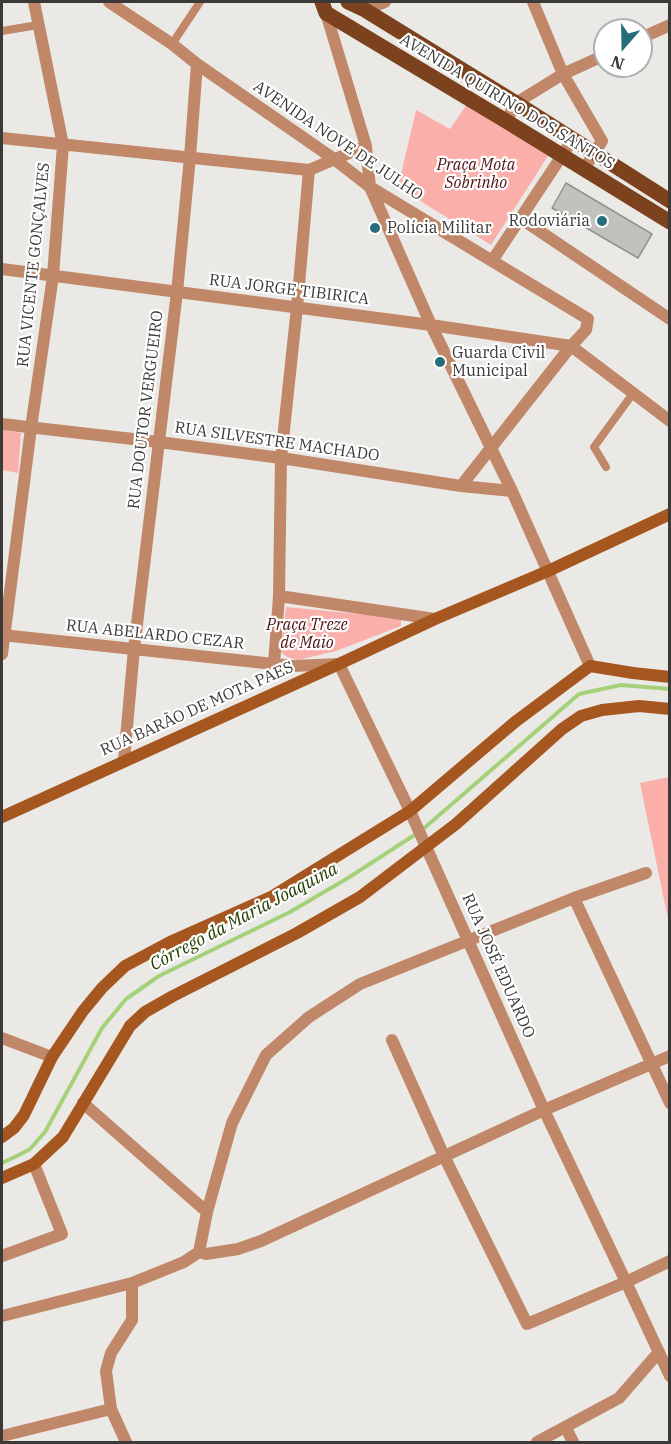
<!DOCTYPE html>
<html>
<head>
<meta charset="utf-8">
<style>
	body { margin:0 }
	#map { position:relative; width:671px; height:1444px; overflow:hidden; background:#ebe9e6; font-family:"IBM Plex Serif",serif }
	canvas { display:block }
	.frame { position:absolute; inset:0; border:3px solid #3b3a39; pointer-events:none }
	.north { position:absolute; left:593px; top:18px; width:60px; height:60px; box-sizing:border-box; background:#fff; border:2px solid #b1b0b0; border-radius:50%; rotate:200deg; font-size:16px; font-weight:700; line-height:24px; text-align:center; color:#3b3a39 }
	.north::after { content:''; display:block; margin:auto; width:21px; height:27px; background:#256d79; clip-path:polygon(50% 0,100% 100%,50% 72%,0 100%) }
</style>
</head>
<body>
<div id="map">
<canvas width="671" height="1444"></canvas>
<div class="frame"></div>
<div class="north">N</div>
</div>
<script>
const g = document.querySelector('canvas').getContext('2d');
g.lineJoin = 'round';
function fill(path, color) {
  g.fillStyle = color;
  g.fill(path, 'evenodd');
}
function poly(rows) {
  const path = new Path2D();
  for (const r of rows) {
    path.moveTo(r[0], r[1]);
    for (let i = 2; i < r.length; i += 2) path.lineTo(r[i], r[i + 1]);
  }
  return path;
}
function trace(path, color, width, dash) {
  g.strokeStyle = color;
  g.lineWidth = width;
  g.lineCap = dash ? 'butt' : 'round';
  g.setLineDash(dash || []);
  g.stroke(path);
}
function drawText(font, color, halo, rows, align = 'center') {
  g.font = font + ' "IBM Plex Serif",serif';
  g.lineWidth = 4.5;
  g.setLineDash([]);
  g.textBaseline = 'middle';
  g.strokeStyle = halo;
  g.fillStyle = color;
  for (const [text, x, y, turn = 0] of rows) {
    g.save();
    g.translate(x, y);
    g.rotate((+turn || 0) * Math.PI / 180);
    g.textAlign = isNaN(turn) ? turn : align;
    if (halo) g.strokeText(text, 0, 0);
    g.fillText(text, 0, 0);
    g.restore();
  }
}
fill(poly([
	[467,104,548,156,491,245,398,187,416,110,450,129],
	[2,430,21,433,18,473,2,470],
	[286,607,401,618,401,626,336,651,298,660,287,657,281,652],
	[669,777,670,777,669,924,640,783]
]), '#fbafaa');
trace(poly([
	[422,830,579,694,621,685,670,689],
	[2,1163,21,1154,30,1149,45,1132,102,1028,126,999,159,976,290,912,348,878,416,834]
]), '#a5d17b', 4);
const building = poly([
	[566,183,652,234,638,258,552,208,566,183]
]);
fill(building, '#c1c1bd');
trace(building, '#92928f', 1.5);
trace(poly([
	[2,31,38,25],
	[172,44,200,2],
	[606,467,594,447,634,392]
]), '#c08868', 8);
trace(poly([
	[109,2,172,44,197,64,334,159,370,187,588,319,586,330,571,346,461,486],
	[533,2,563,74,602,141,584,169],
	[365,10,385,2],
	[326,13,366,146,370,187,431,325,512,491,590,666],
	[641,38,670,25],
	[506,121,516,103,563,74,605,55],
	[2,138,309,170,366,146],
	[520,218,670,319],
	[492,261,573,139],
	[2,269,431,325,571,346,670,421],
	[2,424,159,442,281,458,461,486,512,491],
	[279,596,435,619],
	[2,635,293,666,339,664,410,811,544,1110,626,1282,670,1376],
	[2,654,31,428,53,276,63,145,34,2],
	[274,664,279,596,281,458,297,307,309,170],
	[124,760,134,649,177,292,190,157,197,64],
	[574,898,670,1103],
	[2,1038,52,1057],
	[392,1040,444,1156,527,1324,626,1282,670,1261],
	[83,1103,207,1212],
	[199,1252,206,1254,238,1249,261,1241,544,1110,670,1056],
	[2,1256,62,1234,34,1164],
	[2,1316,132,1283,184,1262,199,1252,207,1212,232,1123,266,1055,309,1017,360,984,574,898,646,873],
	[566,1428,573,1442],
	[2,1436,111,1409],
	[126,1442,111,1409,106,1371,111,1353,132,1320,132,1283],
	[537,1442,619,1398,659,1352]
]), '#c08868', 12);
trace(poly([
	[2,817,339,664,435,619,548,571,670,514],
	[2,1137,14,1128,24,1115,52,1057,83,1011,102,988,125,966,170,942,271,897,410,811,515,722,590,666,633,673,670,677],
	[2,1178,34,1164,63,1137,130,1026,145,1012,173,996,297,933,360,897,456,824,562,729,581,716,602,710,639,706,670,709]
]), '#a6561f', 12);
trace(poly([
	[322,2,326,13,506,121,670,222],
	[348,2,365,10,516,103,670,201]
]), '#7b421d', 15);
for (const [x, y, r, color] of [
	[602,221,6,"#256d79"],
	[375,228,6,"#256d79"],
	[440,362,6,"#256d79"]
]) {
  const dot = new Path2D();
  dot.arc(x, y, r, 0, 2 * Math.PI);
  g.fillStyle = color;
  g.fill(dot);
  trace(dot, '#fff', 2);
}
drawText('16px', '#3b3a39', '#fff', [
	["AVENIDA QUIRINO DOS SANTOS",507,102,31],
	["AVENIDA NOVE DE JULHO",338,141,34],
	["RUA VICENTE GONÇALVES",34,265,-84],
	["RUA JORGE TIBIRICA",289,290,7],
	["RUA DOUTOR VERGUEIRO",146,410,-83],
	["RUA SILVESTRE MACHADO",277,442,8],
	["RUA ABELARDO CEZAR",155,635,6],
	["RUA BARÃO DE MOTA PAES",197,709,-24],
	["RUA JOSÉ EDUARDO",498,966,66]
]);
drawText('italic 16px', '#4f1213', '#fff', [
	["Praça Mota",476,165],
	["Sobrinho",476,183],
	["Praça Treze",307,625],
	["de Maio",307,643]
]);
drawText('16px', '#3b3a39', '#fff', [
	["Rodoviária",590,221,"right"],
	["Polícia Militar",387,228],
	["Guarda Civil",452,353],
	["Municipal",452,371]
], 'left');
drawText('italic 18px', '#254001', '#fff', [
	["Córrego da Maria Joaquina",244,917,-28]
]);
</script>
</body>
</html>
